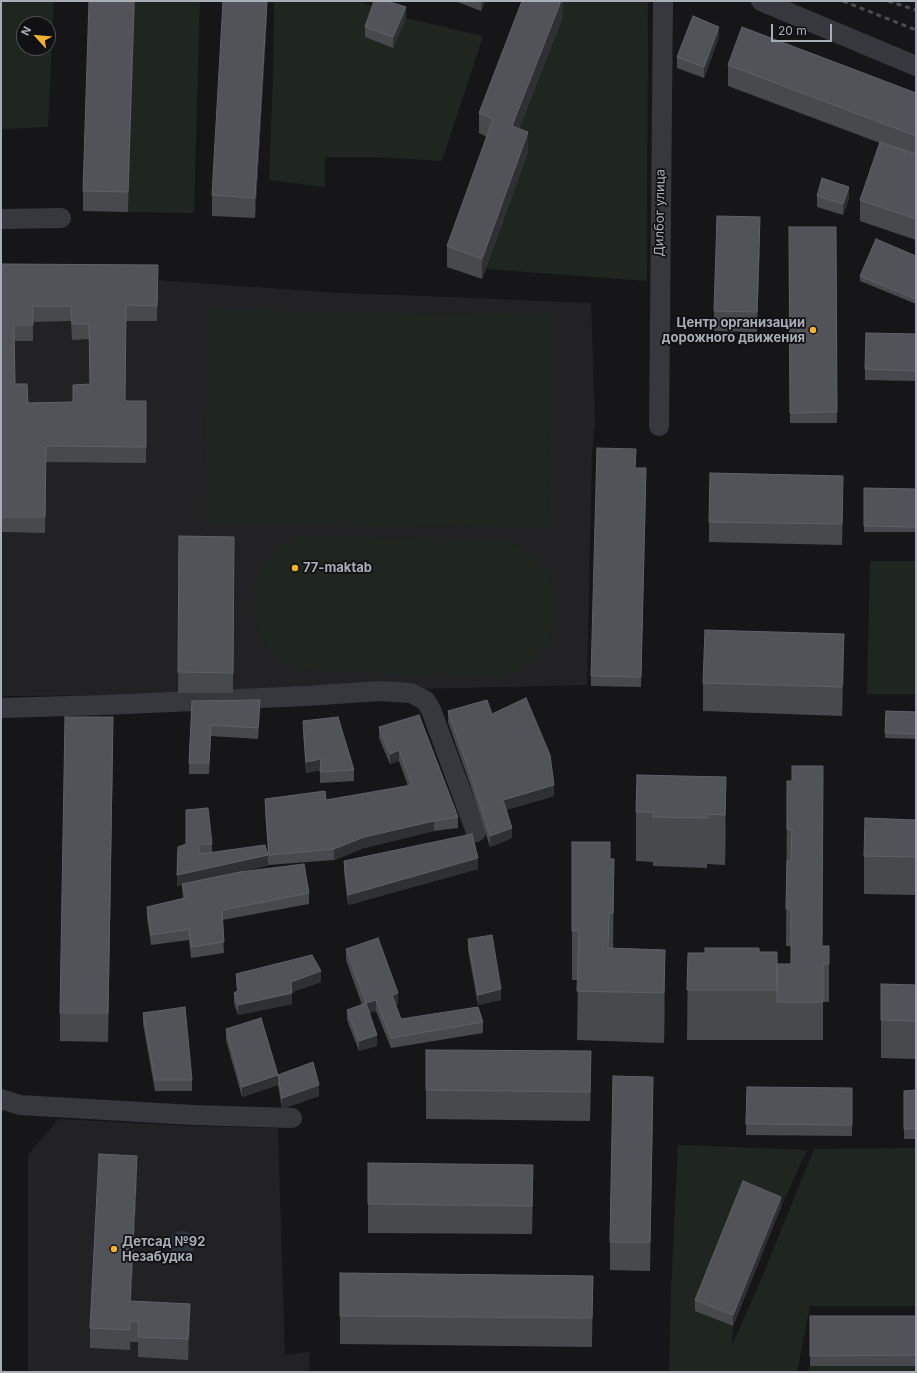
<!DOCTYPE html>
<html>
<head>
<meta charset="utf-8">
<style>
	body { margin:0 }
	#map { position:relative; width:917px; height:1373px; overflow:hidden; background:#161618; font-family:Inter,sans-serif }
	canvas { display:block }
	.frame { position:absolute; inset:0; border:2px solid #a8adb8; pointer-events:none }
	.north { position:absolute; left:16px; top:16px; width:40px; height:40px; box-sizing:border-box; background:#111113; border:1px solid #4d4f55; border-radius:50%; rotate:297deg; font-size:11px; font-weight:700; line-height:16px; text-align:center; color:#a8adb8 }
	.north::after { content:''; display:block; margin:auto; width:14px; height:18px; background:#f2b134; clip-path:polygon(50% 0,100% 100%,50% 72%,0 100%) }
	.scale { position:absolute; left:771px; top:24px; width:61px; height:18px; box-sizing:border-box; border:2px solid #a8adb8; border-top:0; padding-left:5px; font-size:12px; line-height:14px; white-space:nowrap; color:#a8adb8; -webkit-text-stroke:3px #111113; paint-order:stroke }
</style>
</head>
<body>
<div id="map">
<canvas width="917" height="1373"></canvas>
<div class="frame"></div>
<div class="north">N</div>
<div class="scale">20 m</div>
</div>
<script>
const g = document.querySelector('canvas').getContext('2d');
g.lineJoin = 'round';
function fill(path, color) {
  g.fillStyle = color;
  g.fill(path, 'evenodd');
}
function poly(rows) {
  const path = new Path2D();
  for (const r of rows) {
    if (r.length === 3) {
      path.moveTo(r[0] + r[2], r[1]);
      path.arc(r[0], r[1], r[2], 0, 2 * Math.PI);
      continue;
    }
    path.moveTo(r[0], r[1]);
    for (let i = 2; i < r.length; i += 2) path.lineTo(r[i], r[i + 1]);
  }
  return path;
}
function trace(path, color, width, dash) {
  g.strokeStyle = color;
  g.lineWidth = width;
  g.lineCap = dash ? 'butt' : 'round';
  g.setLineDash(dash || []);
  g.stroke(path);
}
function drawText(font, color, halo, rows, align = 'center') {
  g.font = font + ' Inter,sans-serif';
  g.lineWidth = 3.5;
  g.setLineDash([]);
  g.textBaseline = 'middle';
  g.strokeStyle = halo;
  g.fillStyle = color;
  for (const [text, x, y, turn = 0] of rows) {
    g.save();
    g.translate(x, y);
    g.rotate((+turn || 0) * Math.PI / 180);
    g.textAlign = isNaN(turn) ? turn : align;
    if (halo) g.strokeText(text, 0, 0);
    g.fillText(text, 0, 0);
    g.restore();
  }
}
fill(poly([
	[1,269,338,293,425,296,591,303,595,420,592,452,587,685,161,695,1,696],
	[59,1119,192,1126,278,1128,285,1355,310,1352,309,1372,28,1372,28,1154]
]), '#222225');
fill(poly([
	[1,1,54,1,48,127,1,129],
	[24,24,48,24,48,48,24,48],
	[135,1,200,1,194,213,128,212],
	[274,1,358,1,406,18,483,36,442,161,374,157,325,157,325,187,269,180,273,73],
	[525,1,648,1,647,281,485,269,512,147],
	[208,310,549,315,546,528,204,523],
	[312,535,481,540,508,542,532,554,549,574,557,600,555,627,543,651,523,668,497,676,328,672,301,670,277,658,260,637,252,612,254,585,266,561,286,543],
	[870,561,916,561,916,694,867,694],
	[678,1145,807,1150,781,1207,695,1311,733,1326,732,1345,760,1282,814,1149,916,1148,916,1306,810,1306,797,1372,669,1372,671,1290],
	[810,1366,916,1366,916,1372,807,1372]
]), '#1e261f');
fill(poly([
	[182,1244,13]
]), '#2c353c');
trace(poly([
	[761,1,916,66],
	[1,219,61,218],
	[659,426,663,1],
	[1,708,104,705,306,696,380,691,411,693,426,701,431,710,476,832],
	[1,1099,20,1105,193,1115,292,1118]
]), '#37383d', 20);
trace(poly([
	[843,1,916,30],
	[888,1,916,10]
]), '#4a4c52', 3, [5, 4]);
fill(poly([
	[135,1,128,212,83,211,83,191],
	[267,1,267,16,255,218,212,216,212,195],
	[455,1,485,1,481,11],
	[563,1,563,16,519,129,528,152,482,279,447,267,447,246,487,137,479,133,479,113],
	[406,18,393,48,365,37,365,27],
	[719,37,704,78,677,68,677,57],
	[728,65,916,93,916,240,860,221,860,200,880,143,728,86],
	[817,196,849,198,843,215,817,207],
	[789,227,836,227,837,423,790,423],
	[760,237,757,332,714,331,714,311],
	[916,256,916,304,860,281,860,276],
	[1,264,158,265,157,321,126,321,125,401,146,401,146,463,46,462,45,533,1,532],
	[71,321,72,340,89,339,90,384,73,402,28,403,15,384,14,341,33,341,33,322],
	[916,334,916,381,865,380,865,369],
	[636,468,646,479,641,687,591,686,591,676],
	[864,488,916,489,916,532,864,532],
	[843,496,842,545,709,542,709,522],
	[179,536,234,537,233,693,178,693],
	[844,663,842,716,703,711,703,683],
	[192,701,260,711,258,739,211,736,209,774,189,774,189,763],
	[448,711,492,714,554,796,506,810,512,838,490,847,470,784,448,722],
	[886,711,916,712,916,739,885,738],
	[303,721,354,770,354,781,320,783,320,770,306,773,303,732],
	[379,727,458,817,458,828,434,831,364,848,334,860,268,865,242,871,309,893,309,904,222,920,224,953,191,958,189,940,151,945,147,917,147,907,183,898,182,885,177,886,178,847,212,844,212,853,268,852,265,810,265,799,326,800,408,786,399,761,390,764,379,738],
	[113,746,108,1042,60,1041,60,1013],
	[726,777,726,827,725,865,707,864,707,868,653,866,653,862,636,861,636,812],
	[787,781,822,946,829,946,829,1002,823,1002,823,1040,687,1040,688,953,759,952,777,964,791,964,791,946,786,946],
	[916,820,916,895,864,894,864,856],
	[610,859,614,859,613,949,665,950,665,1000,664,1043,577,1040,578,980,572,980,572,931],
	[344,861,478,869,348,905,344,872],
	[468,939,501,1000,478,1005,468,950],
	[346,949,398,1004,395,1005,401,1019,483,1022,483,1033,391,1048,376,1011,369,1013,377,1046,359,1051,347,1020,347,1010,362,1005,346,960],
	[236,974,321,982,292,992,292,1004,238,1015,234,1003,234,993,237,991,236,985],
	[916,985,916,1059,881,1058,881,1020],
	[143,1013,192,1080,192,1091,155,1091,143,1024],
	[226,1029,278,1075,319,1096,282,1109,278,1085,242,1097,226,1040],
	[591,1080,590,1121,426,1119,426,1090],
	[852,1088,852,1136,746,1135,746,1124],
	[916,1090,916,1139,904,1139,904,1091],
	[653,1106,650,1271,610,1270,610,1242],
	[368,1163,533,1194,532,1234,368,1233],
	[137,1177,131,1301,190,1325,188,1360,138,1357,138,1342,130,1342,130,1350,90,1348,90,1328],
	[781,1207,733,1326,695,1311,695,1300],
	[340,1273,593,1276,592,1347,340,1344],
	[810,1316,916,1316,916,1366,810,1366]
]), '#47494d');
fill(poly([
	[134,1,135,1,128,212,128,192],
	[267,1,267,16,255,218,255,198],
	[481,1,485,1,481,11],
	[561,1,563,1,563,16,512,147,512,126],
	[406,7,406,18,393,48,393,37],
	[719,27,719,37,704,78,704,67],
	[528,132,528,152,482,279,482,259],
	[849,187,849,198,843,215,843,204],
	[760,217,760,237,757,332,757,312],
	[843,476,843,496,842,545,842,524],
	[844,634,844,663,842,716,842,687],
	[260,700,260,711,258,739,258,728],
	[113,717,113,746,108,1042,108,1013],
	[211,725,211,736,209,774,209,763],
	[399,750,399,761,390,764,390,754],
	[321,759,321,769,306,773,306,762],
	[726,777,726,827,725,865,725,815],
	[554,785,554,796,503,811,503,800],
	[434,821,434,831,364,848,334,860,334,849,364,837],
	[512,828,512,838,490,847,490,836],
	[268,855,268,866,177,886,177,875],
	[478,858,478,869,348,905,348,895],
	[614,859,614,909,613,963],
	[609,913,609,963,608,948],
	[665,950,665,1000,664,1043,664,993],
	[321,971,321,982,291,992,291,982],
	[501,989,501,1000,478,1005,478,995],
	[292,993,292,1004,238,1015,238,1005],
	[398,993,398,1004,392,1006,392,995],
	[376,1000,376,1011,366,1014,366,1003],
	[377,1035,377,1046,359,1051,359,1041],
	[591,1051,591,1080,590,1121,590,1092],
	[278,1075,278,1085,242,1097,242,1087],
	[653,1077,653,1106,650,1271,650,1242],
	[319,1085,319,1096,282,1109,282,1098],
	[137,1156,137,1177,130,1322,130,1301],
	[533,1165,533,1194,532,1234,532,1206],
	[781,1197,781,1207,733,1326,733,1315],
	[190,1304,190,1325,188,1360,188,1339]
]), '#2f3033');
const building = poly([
	[89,1,134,1,128,192,83,191,89,1],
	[223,1,267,1,255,198,212,195,223,1],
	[374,1,387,1,406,7,393,37,365,27,374,1],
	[522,1,561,1,512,126,528,132,482,259,447,246,493,119,479,113,522,1],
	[693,16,719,27,704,67,677,57,693,16],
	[742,27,916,93,916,136,728,65,742,27],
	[880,142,916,154,916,219,860,200,880,142],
	[822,178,849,187,843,204,817,196,822,178],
	[717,216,760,217,757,312,714,311,717,216],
	[789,227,836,227,837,412,790,413,789,227],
	[876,239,916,256,916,299,860,276,876,239],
	[1,264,158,265,157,306,126,305,125,401,146,401,146,447,46,446,45,517,1,517,1,264],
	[33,306,71,306,72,324,89,324,90,384,73,385,73,402,28,403,27,384,15,384,14,325,33,325,33,306],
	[866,333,916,334,916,371,865,369,866,333],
	[597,448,636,449,635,468,646,468,641,677,591,676,597,448],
	[710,473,843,476,842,524,709,522,710,473],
	[864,488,916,489,916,527,864,526,864,488],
	[179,536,234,537,233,673,178,672,179,536],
	[705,630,844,634,842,687,703,683,705,630],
	[526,698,550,755,554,785,503,800,512,828,490,836,470,773,448,711,487,700,492,714,526,698],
	[260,700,258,728,211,725,209,763,189,763,192,701,260,700],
	[886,711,916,712,916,734,885,733,886,711],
	[419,715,458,817,434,821,364,837,334,849,269,855,265,799,325,791,326,800,412,785,399,750,390,754,379,727,419,715],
	[65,717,113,717,108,1013,60,1013,65,717],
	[338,717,354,770,320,772,321,759,306,762,303,721,338,717],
	[792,766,823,766,822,946,829,946,829,964,823,964,823,1002,777,1002,777,964,791,964,791,909,786,909,787,861,791,861,792,830,787,829,787,781,792,781,792,766],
	[637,775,726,777,725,815,707,814,707,818,653,817,654,812,636,812,637,775],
	[208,808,212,844,198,845,200,854,265,845,268,855,177,875,178,847,186,844,186,810,208,808],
	[865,818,916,820,916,857,864,856,865,818],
	[472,834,478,858,348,895,344,861,472,834],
	[572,842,610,842,610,859,614,859,613,913,609,913,608,948,665,950,664,993,577,991,579,930,572,931,572,842],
	[304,864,309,893,222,910,224,942,191,947,189,929,151,935,147,907,185,898,182,884,240,872,304,864],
	[492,935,501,989,478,995,468,939,492,935],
	[378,938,398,993,392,995,401,1019,478,1007,483,1022,391,1038,376,1000,366,1003,346,949,378,938],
	[705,948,759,948,759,952,777,952,777,990,687,990,688,953,705,953,705,948],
	[312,955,321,971,291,982,292,993,238,1005,234,993,239,990,236,974,312,955],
	[881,984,916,985,916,1021,881,1020,881,984],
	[366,1003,377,1035,359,1041,347,1010,366,1003],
	[185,1007,192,1080,155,1080,143,1013,185,1007],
	[261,1018,278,1075,313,1062,319,1085,282,1098,278,1075,242,1087,226,1029,261,1018],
	[426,1050,591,1051,590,1092,426,1090,426,1050],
	[613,1076,653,1077,650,1242,610,1242,613,1076],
	[747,1087,852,1088,852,1125,746,1124,747,1087],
	[916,1090,916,1128,904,1129,904,1091,916,1090],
	[99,1154,137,1156,130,1301,190,1304,188,1339,138,1337,139,1322,130,1321,130,1330,90,1328,99,1154],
	[368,1163,533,1165,532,1206,368,1204,368,1163],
	[743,1181,781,1197,733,1315,695,1300,743,1181],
	[340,1273,593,1276,592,1318,340,1316,340,1273],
	[810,1316,916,1316,916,1355,810,1356,810,1316]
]);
fill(building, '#525359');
trace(building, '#5f6168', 1);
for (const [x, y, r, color] of [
	[813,330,4,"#f2b134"],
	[295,568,4,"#f2b134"],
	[114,1249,4,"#f2b134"]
]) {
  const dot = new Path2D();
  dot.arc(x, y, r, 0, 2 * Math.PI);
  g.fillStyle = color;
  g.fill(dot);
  trace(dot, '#111113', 1.5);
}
drawText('13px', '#a8adb8', '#111113', [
	["Дилбог улица",660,213,-89]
]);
drawText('bold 13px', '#a8adb8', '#111113', [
	["Центр организации",805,323,"right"],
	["дорожного движения",805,338,"right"],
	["77-maktab",303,568],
	["Детсад №92",122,1242],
	["Незабудка",122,1257]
], 'left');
</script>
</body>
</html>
